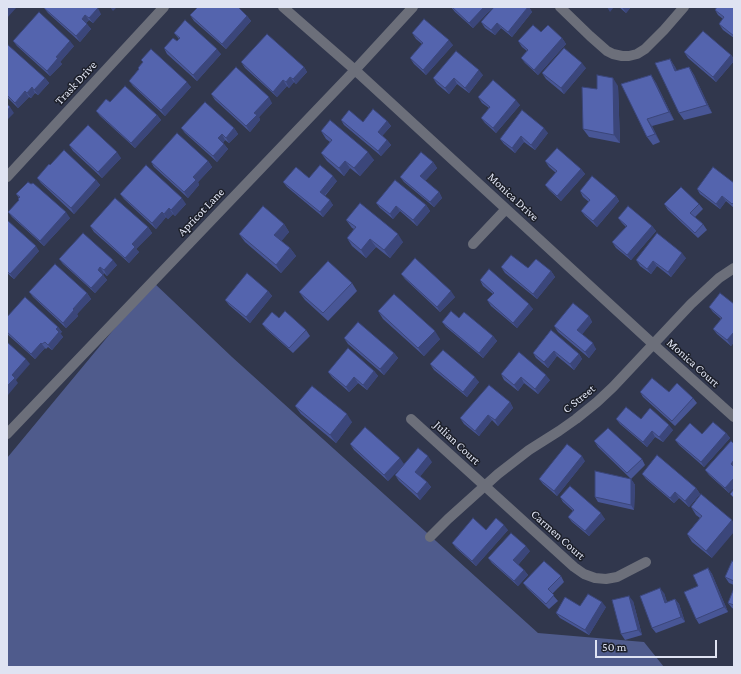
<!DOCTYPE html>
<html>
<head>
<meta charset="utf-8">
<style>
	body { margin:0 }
	#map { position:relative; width:741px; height:674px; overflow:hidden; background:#31374d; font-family:"Crimson Pro",serif }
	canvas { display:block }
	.frame { position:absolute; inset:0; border:8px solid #dfe3f2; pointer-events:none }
	.scale { position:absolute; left:595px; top:640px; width:122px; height:18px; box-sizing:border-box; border:2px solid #dfe3f2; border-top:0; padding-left:5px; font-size:12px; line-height:14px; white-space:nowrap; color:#dfe3f2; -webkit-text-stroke:3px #1c1f29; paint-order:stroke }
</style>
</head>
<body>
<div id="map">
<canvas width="741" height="674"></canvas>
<div class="frame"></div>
<div class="scale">50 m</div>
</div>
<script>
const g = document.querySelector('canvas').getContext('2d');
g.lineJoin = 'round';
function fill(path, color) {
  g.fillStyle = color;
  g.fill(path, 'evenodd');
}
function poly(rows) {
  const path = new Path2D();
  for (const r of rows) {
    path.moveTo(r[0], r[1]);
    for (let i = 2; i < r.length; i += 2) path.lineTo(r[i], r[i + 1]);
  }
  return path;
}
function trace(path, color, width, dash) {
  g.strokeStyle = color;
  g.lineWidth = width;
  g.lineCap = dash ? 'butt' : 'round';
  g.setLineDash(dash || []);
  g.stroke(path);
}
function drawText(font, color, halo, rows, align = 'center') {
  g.font = font + ' "Crimson Pro",serif';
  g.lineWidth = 3;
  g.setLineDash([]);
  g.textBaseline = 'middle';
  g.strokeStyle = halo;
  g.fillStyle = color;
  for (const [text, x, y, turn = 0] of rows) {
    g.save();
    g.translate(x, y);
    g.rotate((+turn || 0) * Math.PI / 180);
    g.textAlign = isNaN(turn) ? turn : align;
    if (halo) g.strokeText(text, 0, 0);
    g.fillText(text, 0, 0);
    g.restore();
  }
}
fill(poly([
	[153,282,232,357,538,633,644,642,664,667,7,667,7,458]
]), '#4f5b8c');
trace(poly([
	[283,7,355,70,653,344,734,417],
	[560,7,590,36,607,51,613,54,622,56,629,56,637,54,645,49,664,30,684,7],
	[7,177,164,7],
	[473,244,506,209],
	[411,419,574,567,584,574,595,578,606,579,617,577,646,562],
	[7,434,355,70,413,7],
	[430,537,448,519,498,474,529,450,559,431,576,419,597,402,613,387,691,304,719,278,734,268]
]), '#6c6f7a', 10);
fill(poly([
	[451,7,493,7,473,28,455,12],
	[494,7,529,7,532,12,512,37,501,28,495,35,485,28,481,22],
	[619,7,631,7,626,13],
	[734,7,734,38,723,30,719,24,723,19,718,15,715,10],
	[44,8,101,14,93,23,89,20,86,23,91,29,80,42,48,13],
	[190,15,247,16,251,21,226,49,194,21],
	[541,32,562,38,566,44,538,75,525,63,521,58,527,51,522,47,518,41],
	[174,33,221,54,197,81,167,54,164,48,177,41,179,39],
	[412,33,453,45,426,75,414,64,410,58,422,44,416,39],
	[13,41,74,46,60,62,62,64,50,76,17,46],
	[7,46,45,78,49,83,38,95,35,93,31,98,29,97,18,108,7,97],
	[684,52,731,55,734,59,734,61,716,82,688,58],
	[670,59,675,67,677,71,689,67,694,75,712,113,684,120,679,113],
	[141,60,191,87,165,116,133,86,129,81,139,69,138,68,143,62],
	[241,62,304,67,307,72,296,84,294,82,289,88,287,86,277,97,245,68],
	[586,68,564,94,546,79,542,73],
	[483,75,469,93,457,84,449,94,437,84,433,78],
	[651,75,656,83,674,120,652,126,660,142,653,145,647,137,621,84],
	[618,86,620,143,589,137,583,129,597,89],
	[211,94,272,103,259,117,260,120,250,132,215,100],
	[478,97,520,105,496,133,485,123,481,118,489,108,482,103],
	[96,111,157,115,161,120,135,148,100,116],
	[341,120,363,122,387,121,391,126,382,136,387,140,391,145,381,156,344,125],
	[181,128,234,128,238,134,229,143,225,140,223,143,228,149,217,162,185,133],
	[321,131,374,160,360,176,350,168,344,176,327,161,321,153,330,142,326,139],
	[548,133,535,150,524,142,515,153,504,144,500,139],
	[69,145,121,158,102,178,73,151],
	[208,161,212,167,198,182,199,185,188,198,154,167,151,162],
	[545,161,581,169,585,174,561,201,549,190,545,185,556,173,549,167],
	[433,162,437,168,425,181,439,192,442,198,434,207,404,182,400,177],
	[37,178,96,180,100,185,74,214,41,183],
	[309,178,337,181,325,196,333,205,323,217,287,187,283,182],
	[734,183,734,208,726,201,720,209,700,194,697,189],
	[580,191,616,196,619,201,597,227,585,216,581,211,589,202,583,197],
	[16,194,70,218,44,246,12,217,8,212,19,200,18,199,19,198],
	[120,194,186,204,175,216,173,214,168,219,166,217,156,229,124,199],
	[376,203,426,205,430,211,417,226,400,211,393,219,380,208],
	[664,204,699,204,703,209,695,217,703,224,707,230,698,238,668,210],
	[618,218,652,226,656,231,631,260,616,248,612,242,626,227,622,223],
	[7,220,39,251,14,279,7,273],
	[346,220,403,242,390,258,376,247,366,258,352,246,347,238,354,229,352,228],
	[284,224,289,232,281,241,290,248,296,256,281,273,245,242,239,234],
	[90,226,148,227,152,233,136,249,139,252,129,263,94,232],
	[686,258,671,277,657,266,651,274,640,266,636,260],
	[59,259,117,265,107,276,104,273,103,275,107,280,95,293,63,264],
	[501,267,528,268,551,271,555,277,537,299,505,273],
	[401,274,455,297,440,312,405,279],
	[480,280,533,309,517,328,491,306,487,300,493,294,483,286],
	[352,283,357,291,328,321,305,300,299,292],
	[268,291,272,296,250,323,229,305,225,300],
	[29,292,87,293,91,299,77,314,78,316,66,328,33,297],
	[734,304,734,342,731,346,717,334,713,329,721,319,713,312,709,307],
	[378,311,440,339,424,356,383,319],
	[589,316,592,322,582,334,596,349,589,358,558,332,554,326],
	[7,317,58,327,62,332,60,333,63,337,52,350,48,347,46,349,45,348,35,359,7,334],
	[279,318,306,330,310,336,293,353,266,329,262,324],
	[459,318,493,336,497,341,483,358,446,327,442,322],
	[551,330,579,354,582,359,574,370,557,356,548,368,536,358,533,353],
	[344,338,394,353,398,358,384,375,348,344],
	[430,364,479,382,467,397,434,370],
	[374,371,378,376,367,390,358,383,349,392,332,377,328,372],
	[501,374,550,380,538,394,524,383,518,391,504,380],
	[640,392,669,392,693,398,697,403,675,426,643,397],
	[510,402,513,408,498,426,492,420,479,436,464,424,460,418],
	[295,406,352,422,336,443,301,414],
	[616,419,673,430,663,442,655,437,647,447,620,424],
	[726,433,730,438,704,467,679,445,675,440,702,434],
	[594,441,642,459,645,465,631,479,598,447],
	[731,441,729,493,709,475,705,470],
	[350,444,404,464,388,481,354,450],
	[585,461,557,496,543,484,539,479],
	[432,462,420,476,427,482,431,487,420,500,399,481,395,475],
	[642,474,696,488,700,494,689,507,679,498,674,503,646,479],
	[631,479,635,485,634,510,598,502,595,497],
	[701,494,712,558,692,542,687,534,700,518,696,515,691,507],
	[560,497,605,519,589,536,572,522,568,517,573,511,563,502],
	[486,530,508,530,476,566,456,548,452,543],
	[530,551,518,565,524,570,528,575,518,586,492,563,488,558],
	[734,562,734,585,729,583,725,577],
	[708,568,712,574,728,612,699,624,696,619,698,586],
	[561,576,564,582,552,594,558,601,549,609,527,588,523,583],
	[734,588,734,609,732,608,728,603],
	[664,593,667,602,675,599,679,604,685,622,656,633,652,628],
	[633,601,642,635,625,640,621,634],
	[580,606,606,607,589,635,560,618,556,613]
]), '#485696');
fill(poly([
	[8,7,17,7,7,18,7,8],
	[110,7,117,7,113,11],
	[484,7,493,7,473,28,469,23],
	[528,7,529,7,532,12,512,37,508,32],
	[607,7,614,7,610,12],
	[622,7,631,7,626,13],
	[98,8,101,14,93,23,89,18],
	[85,15,89,20,85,24,82,19],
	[247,16,251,21,226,49,222,44],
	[497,23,501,28,495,35,491,30],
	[87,24,91,29,80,42,76,36],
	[562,38,566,44,538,75,534,70],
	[449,40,453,45,426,75,423,70],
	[70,41,74,46,60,62,62,64,50,76,47,71,56,57],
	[217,49,221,54,197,81,193,75],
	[731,55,734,59,734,61,716,82,713,77],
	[670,59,675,67,681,79,675,71],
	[582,63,586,68,564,94,561,88],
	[304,67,307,72,296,84,293,79],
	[689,67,694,75,712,113,707,105],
	[479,70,483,75,469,93,465,88],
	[651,75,656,83,674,120,669,112],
	[290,77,294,82,289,88,286,82],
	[45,78,49,83,38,95,34,90],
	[454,78,457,84,449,94,445,88],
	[613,78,618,86,620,143,614,135],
	[283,80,287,86,277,97,273,92],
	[187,82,191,87,165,116,161,110],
	[32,87,35,93,31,98,27,93],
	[25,91,29,97,18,108,15,103],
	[269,97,272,103,259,117,260,120,250,132,246,126,254,113],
	[516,100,520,105,496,133,493,128],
	[10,107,14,113,7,120,7,111],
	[157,115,161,120,135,148,131,143],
	[647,119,652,126,660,142,655,134],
	[387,121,391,126,381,137,378,132],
	[234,128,238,134,229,143,226,138],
	[544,128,548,133,535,150,531,145],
	[222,134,225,140,222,144,218,138],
	[521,136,524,142,515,153,512,148],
	[387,140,391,145,381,156,378,151],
	[224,144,228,149,217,162,213,156],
	[117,152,121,158,102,178,98,172],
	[368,152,374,160,360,176,354,168],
	[208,161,212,167,198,182,199,185,188,198,184,192,193,177],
	[345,161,350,168,344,176,339,168],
	[433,162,437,168,424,182,420,176],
	[581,169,585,174,561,201,557,196],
	[333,176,337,181,323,197,320,192],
	[96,180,100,185,74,214,71,208],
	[439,192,442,198,434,207,430,202],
	[616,196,619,201,597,227,593,221],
	[722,196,726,201,720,209,716,204],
	[182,198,186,204,175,216,171,210],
	[330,200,333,205,323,217,320,212],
	[426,205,430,211,417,226,413,220],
	[396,206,400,211,393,219,390,214],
	[169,208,173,214,168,219,164,214],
	[66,212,70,218,44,246,40,241],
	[162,212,166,217,156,229,152,223],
	[284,224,289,232,280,243,274,235],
	[652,226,656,231,631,260,627,255],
	[148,227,152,233,136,249,139,252,129,263,125,258,132,244],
	[398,234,403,242,390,258,384,250],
	[370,239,376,247,366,258,361,250],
	[36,246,39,251,14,279,10,274],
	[290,248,296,256,281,273,276,265],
	[682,253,686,258,671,277,668,272],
	[113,260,117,265,107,276,104,270],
	[653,261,657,266,651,274,647,269],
	[100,267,104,273,102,276,98,270],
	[551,271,555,277,537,299,533,294],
	[103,275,107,280,95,293,91,288],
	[268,291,272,296,250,323,246,317],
	[451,291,455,297,440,312,437,307],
	[87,293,91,299,77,314,78,316,66,328,63,323,73,309],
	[529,304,533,309,517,328,513,323],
	[589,316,592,322,581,336,577,330],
	[58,327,62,332,60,333,63,337,52,350,48,345,56,329],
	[435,331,440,339,424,356,418,348],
	[734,332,734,342,731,346,727,340],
	[493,336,497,341,483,358,479,353],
	[41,343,45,348,35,359,31,354],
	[593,343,596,349,589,358,585,352],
	[554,351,557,356,548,368,544,362],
	[394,353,398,358,384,375,380,369],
	[579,354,582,359,574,370,570,364],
	[26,359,30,364,16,380,18,383,8,395,7,394,7,386,12,375],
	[374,371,378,376,367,390,363,385],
	[546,375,550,380,538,394,535,389],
	[354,377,358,383,349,392,346,387],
	[475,377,479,382,467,397,463,392],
	[521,377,524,383,518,391,514,385],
	[510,402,513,408,498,426,495,420],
	[347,414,352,422,336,443,330,435],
	[488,415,492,420,479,436,475,431],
	[669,425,673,430,663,442,659,437],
	[652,431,655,437,647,447,643,442],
	[726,433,730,438,704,467,701,462],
	[428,456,432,462,419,478,415,472],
	[582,456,585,461,557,496,554,491],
	[400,458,404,464,388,481,384,475],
	[734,460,734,468,731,464],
	[734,478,734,488,729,493,725,488],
	[631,479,635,485,634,510,631,505],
	[427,482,431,487,420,500,417,494],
	[696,488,700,494,689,507,685,501],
	[675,492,679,498,674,503,670,498],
	[601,513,605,519,589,536,585,531],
	[732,520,734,523,734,532,712,558,706,551],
	[504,525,508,530,476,566,472,561],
	[526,546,530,551,517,566,513,560],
	[708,568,712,574,728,612,724,607],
	[524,570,528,575,518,586,514,581],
	[660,588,664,593,669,608,665,603],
	[629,596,633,601,642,635,638,630],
	[675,599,679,604,685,622,681,617],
	[602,602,606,607,589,635,585,630]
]), '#3b467a');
const building = poly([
	[45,7,96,7,98,8,89,18,85,15,82,19,87,24,76,36,44,8,45,7],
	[198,7,238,7,247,16,222,44,190,15,198,7],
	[452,7,484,7,469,23,452,7],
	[494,7,528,7,508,32,497,23,491,30,481,22,494,7],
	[717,7,734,7,734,36,719,24,724,17,715,10,717,7],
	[39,12,70,41,56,57,58,58,47,71,13,41,39,12],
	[424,19,449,40,423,70,410,58,423,43,412,33,424,19],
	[185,20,217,49,193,75,164,48,173,38,177,41,180,38,174,33,185,20],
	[533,25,541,32,548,25,562,38,534,70,521,58,528,50,518,41,533,25],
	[703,31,731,55,713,77,684,52,703,31],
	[267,34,304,67,293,79,290,77,286,82,283,80,273,92,241,62,267,34],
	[8,45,45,78,34,90,32,87,27,93,25,91,15,103,7,95,7,46,8,45],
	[564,48,582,63,561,88,542,73,564,48],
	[151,49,187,82,161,110,129,81,139,69,138,68,143,62,141,60,151,49],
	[456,51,479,70,465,88,454,78,445,88,433,78,456,51],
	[670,59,675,71,689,67,707,105,679,113,655,63,670,59],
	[236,67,269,97,254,113,257,115,246,126,211,94,236,67],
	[597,75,613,78,614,135,583,129,582,87,597,89,597,75],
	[651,75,669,112,647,119,655,134,647,137,621,84,651,75],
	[493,80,516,100,493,128,481,118,490,107,478,97,493,80],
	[125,86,157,115,131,143,96,111,106,99,110,102,125,86],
	[205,102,234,128,226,138,222,134,218,138,224,144,213,156,181,128,205,102],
	[7,104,10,107,7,111,7,104],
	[373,109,387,121,378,132,387,140,378,151,341,120,349,110,363,122,373,109],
	[522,110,544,128,531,145,521,136,512,148,500,139,522,110],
	[330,120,368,152,354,168,345,161,339,168,321,153,332,140,321,131,330,120],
	[88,125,117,152,98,172,69,145,88,125],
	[177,133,208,161,193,177,196,180,184,192,151,162,177,133],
	[557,148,581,169,557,196,545,185,557,171,545,161,557,148],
	[64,150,96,180,71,208,37,178,49,164,50,165,64,150],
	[421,152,433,162,420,176,439,192,430,202,400,177,421,152],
	[146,165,182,198,171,210,169,208,164,214,162,212,152,223,120,194,146,165],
	[320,165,333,176,320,192,330,200,320,212,283,182,296,167,309,178,320,165],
	[713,167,734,183,734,202,732,204,722,196,716,204,697,189,713,167],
	[592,176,616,196,593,221,581,211,590,200,580,191,592,176],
	[395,180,426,205,413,220,396,206,390,214,376,203,395,180],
	[28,182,31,184,33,183,66,212,40,241,8,212,19,200,18,199,20,197,16,194,28,182],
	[681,187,699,204,690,213,703,224,695,233,664,204,681,187],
	[115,198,148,227,132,244,135,247,125,258,90,226,115,198],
	[360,203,398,234,384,250,370,239,361,250,347,238,356,227,346,220,360,203],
	[263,206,284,224,274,235,290,248,276,265,239,234,263,206],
	[628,206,652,226,627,255,612,242,627,226,618,218,628,206],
	[7,220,36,246,10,274,7,271,7,220],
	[83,233,113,260,104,270,100,267,98,270,103,275,91,288,59,259,83,233],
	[657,233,682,253,668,272,653,261,647,269,636,260,657,233],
	[511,255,528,268,536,259,551,271,533,294,501,267,511,255],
	[415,258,451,291,437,307,401,274,415,258],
	[328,261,352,283,323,313,299,292,328,261],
	[55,264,87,293,73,309,74,310,63,323,29,292,55,264],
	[489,269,529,304,513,323,487,300,494,293,480,280,489,269],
	[247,273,268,291,246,317,225,300,247,273],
	[720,293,734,304,734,332,727,340,713,329,722,318,709,307,720,293],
	[394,294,435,331,418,348,378,311,394,294],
	[25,297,58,327,56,329,59,332,48,345,45,342,42,344,41,343,31,354,7,332,7,317,25,297],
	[573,303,589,316,577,330,593,343,585,352,554,326,573,303],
	[285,311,306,330,289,348,262,324,272,312,279,318,285,311],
	[451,311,459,318,464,312,493,336,479,353,442,322,451,311],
	[358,322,394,353,380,369,344,338,358,322],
	[551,330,579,354,570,364,554,351,544,362,533,353,551,330],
	[7,342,26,359,12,375,15,378,7,386,7,342],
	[348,348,374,371,363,385,354,377,346,387,328,372,348,348],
	[443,350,475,377,463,392,430,364,443,350],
	[519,352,546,375,535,389,521,377,514,385,501,374,519,352],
	[652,378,669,392,677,383,693,398,672,421,640,392,652,378],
	[489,385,510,402,495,420,488,415,475,431,460,418,489,385],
	[312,386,347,414,330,435,295,406,312,386],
	[626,407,641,419,650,408,669,425,659,437,652,431,643,442,616,419,626,407],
	[713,422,726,433,701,462,675,440,690,423,702,434,713,422],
	[365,427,400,458,384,475,350,444,365,427],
	[608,428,642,459,627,473,594,441,608,428],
	[731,441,734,444,734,460,731,464,734,467,734,478,725,488,705,470,731,441],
	[567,444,582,456,554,491,539,479,567,444],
	[418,448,428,456,415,472,427,482,417,494,395,475,418,448],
	[657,455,696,488,685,501,675,492,670,498,642,474,657,455],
	[595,471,631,479,631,505,595,497,595,471],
	[570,486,601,513,585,531,568,517,574,510,560,497,570,486],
	[734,489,734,498,730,494,734,489],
	[701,494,732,520,706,551,687,534,702,516,691,507,701,494],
	[473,518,486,530,496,518,504,525,472,561,452,543,473,518],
	[511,533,526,546,513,560,524,570,514,581,488,558,511,533],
	[544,561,561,576,548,589,554,595,546,604,523,583,544,561],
	[732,561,734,562,734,581,725,577,732,561],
	[708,568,724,607,696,619,684,592,698,586,693,575,708,568],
	[660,588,665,603,675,599,681,617,652,628,640,596,660,588],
	[734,588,734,605,728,603,734,588],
	[588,594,602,602,585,630,556,613,565,597,580,606,588,594],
	[629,596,638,630,621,634,612,600,629,596]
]);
fill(building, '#5464ae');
trace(building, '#3b467a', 1);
drawText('12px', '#dfe3f2', '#1c1f29', [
	["Trask Drive",76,83,-47],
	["Monica Drive",513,197,43],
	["Apricot Lane",201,212,-46],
	["Monica Court",693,363,42],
	["C Street",579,399,-39],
	["Julian Court",457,443,43],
	["Carmen Court",558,535,42]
]);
</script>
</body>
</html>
